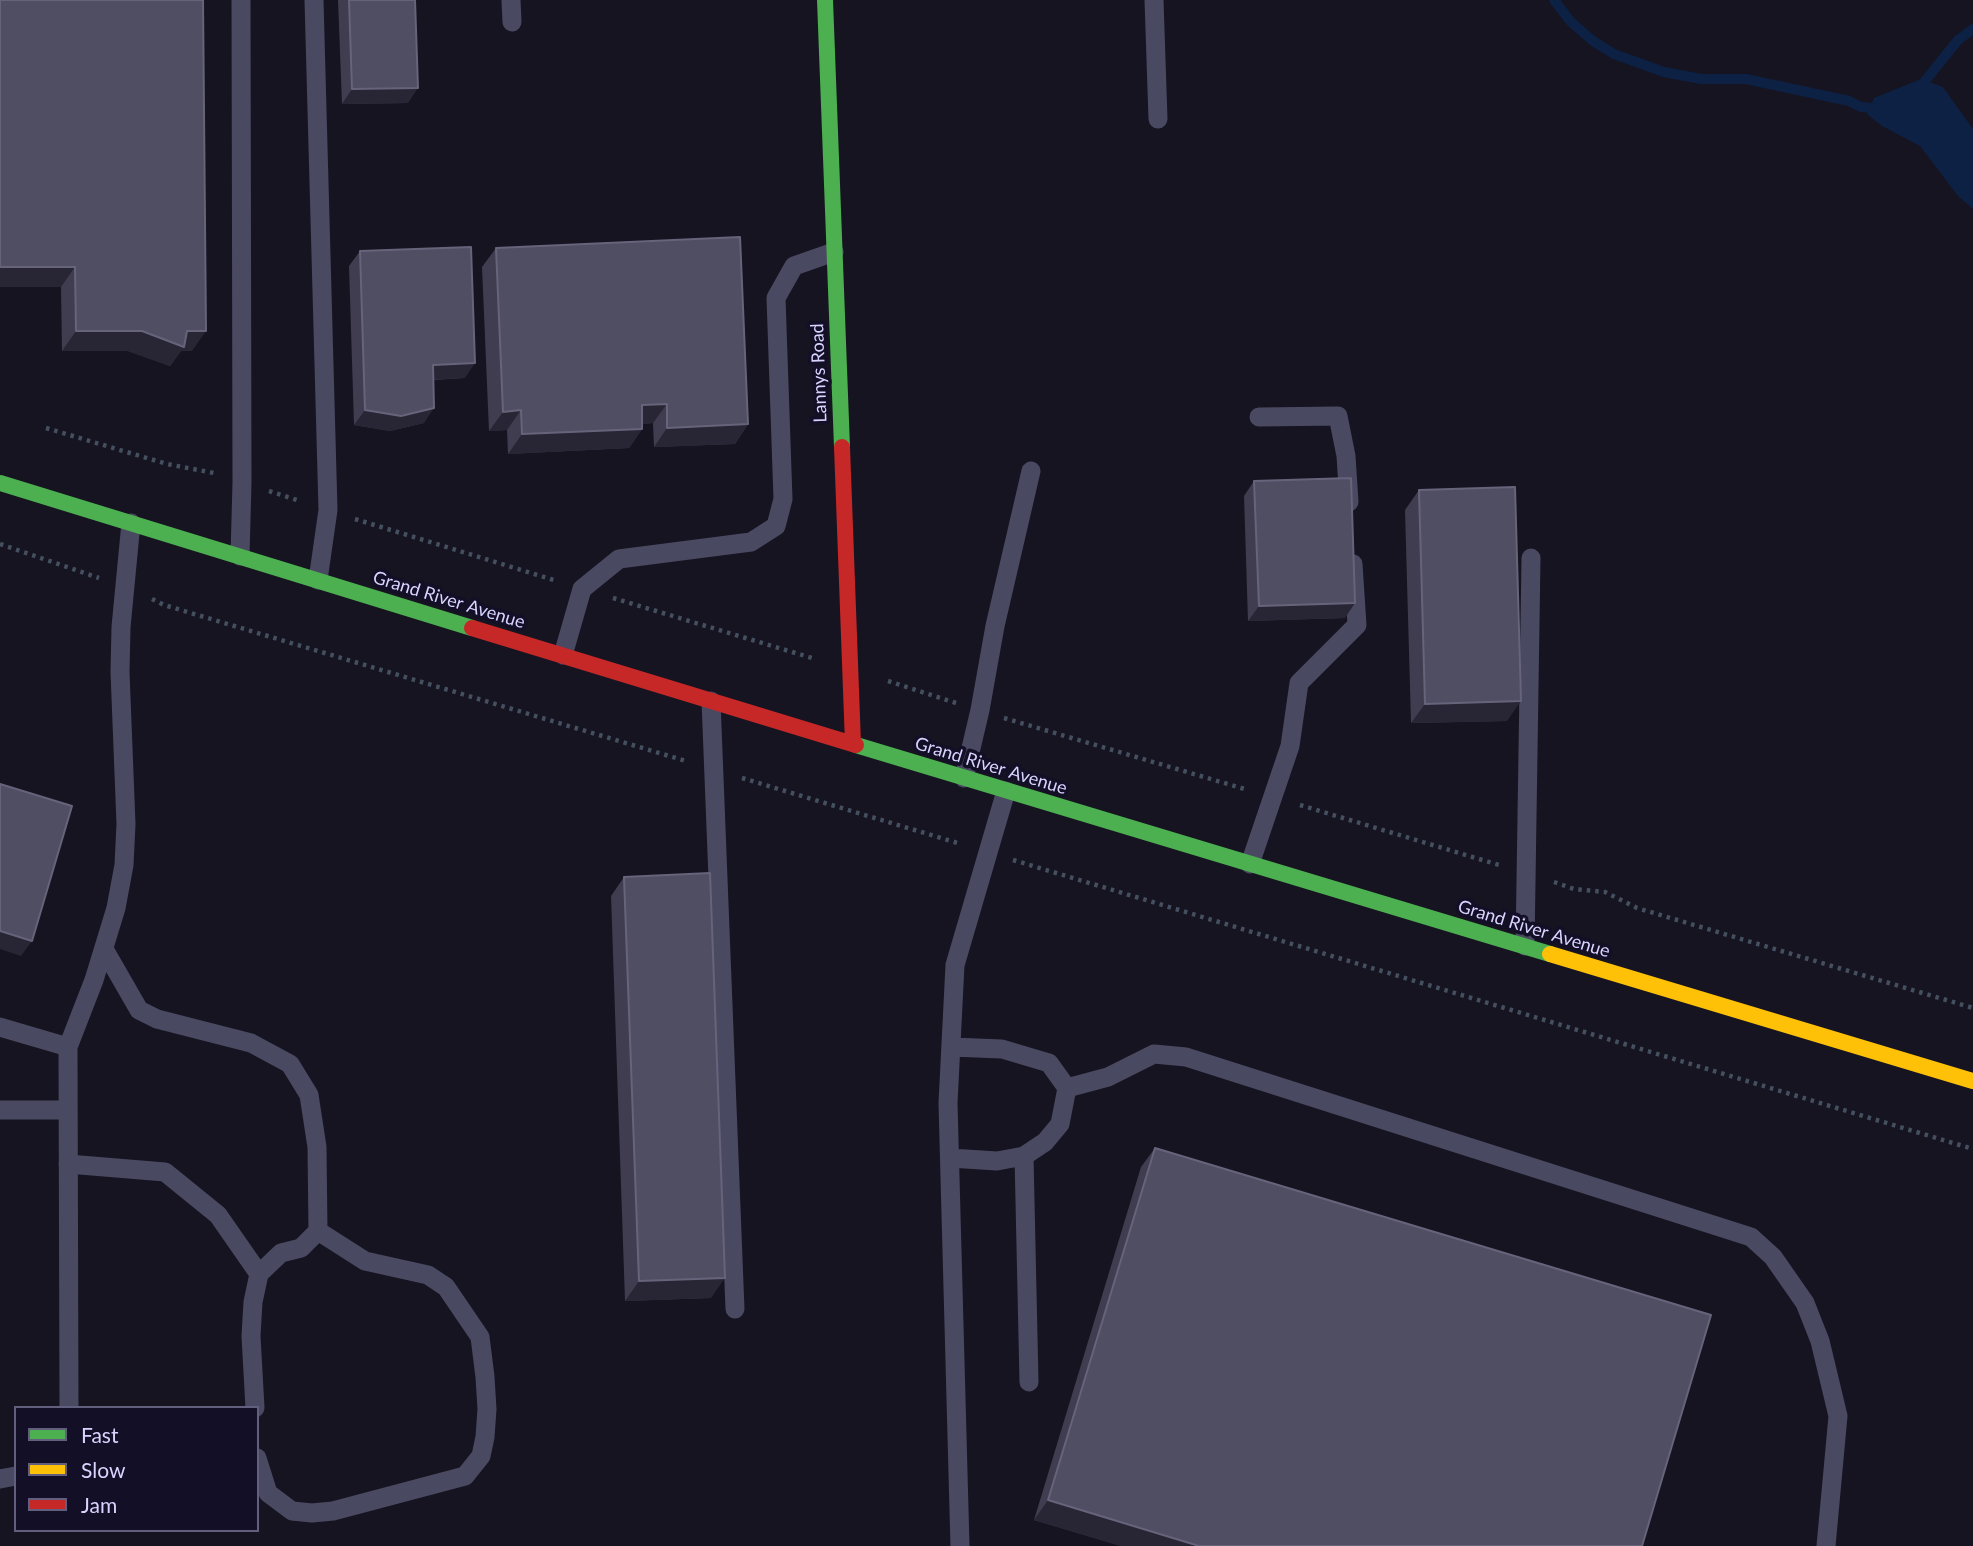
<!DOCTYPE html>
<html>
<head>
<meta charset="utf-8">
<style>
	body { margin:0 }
	#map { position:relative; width:1973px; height:1546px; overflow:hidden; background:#161421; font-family:Lato,sans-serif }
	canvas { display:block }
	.legend { position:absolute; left:14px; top:1406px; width:245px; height:126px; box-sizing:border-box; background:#130f26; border:2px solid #625e7d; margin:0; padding:9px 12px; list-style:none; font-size:21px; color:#d9d4ff }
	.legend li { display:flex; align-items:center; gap:14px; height:35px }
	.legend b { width:35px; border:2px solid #625e7d }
</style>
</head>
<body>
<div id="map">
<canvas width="1973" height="1546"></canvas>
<ul class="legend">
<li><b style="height:9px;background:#4caf50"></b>Fast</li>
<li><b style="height:9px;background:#ffc107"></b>Slow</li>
<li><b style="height:9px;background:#c62828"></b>Jam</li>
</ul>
</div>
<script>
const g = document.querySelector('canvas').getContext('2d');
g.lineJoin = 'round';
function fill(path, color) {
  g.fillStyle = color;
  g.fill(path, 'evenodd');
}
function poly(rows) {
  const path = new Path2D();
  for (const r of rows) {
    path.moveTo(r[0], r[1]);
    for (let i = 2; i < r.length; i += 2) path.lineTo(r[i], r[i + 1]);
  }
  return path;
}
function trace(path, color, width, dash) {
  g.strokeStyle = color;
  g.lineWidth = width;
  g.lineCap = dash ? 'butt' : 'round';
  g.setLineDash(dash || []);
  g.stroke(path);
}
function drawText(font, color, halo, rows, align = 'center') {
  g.font = font + ' Lato,sans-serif';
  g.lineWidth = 7;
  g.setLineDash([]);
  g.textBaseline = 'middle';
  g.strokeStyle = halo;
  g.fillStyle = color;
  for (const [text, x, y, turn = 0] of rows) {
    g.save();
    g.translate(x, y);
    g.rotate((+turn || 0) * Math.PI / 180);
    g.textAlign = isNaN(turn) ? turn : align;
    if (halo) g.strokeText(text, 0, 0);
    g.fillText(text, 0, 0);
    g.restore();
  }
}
fill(poly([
	[1921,79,1943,87,1973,129,1973,209,1958,196,1920,146,1882,126,1867,114,1874,98]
]), '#0d2144');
trace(poly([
	[1554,0,1571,22,1593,41,1614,54,1664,72,1701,79,1746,79,1849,101,1861,107,1883,109],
	[1916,88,1921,86,1958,40,1973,29]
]), '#0d2144', 10);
trace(poly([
	[46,428,167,464,214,473],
	[269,491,300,501],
	[355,519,557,581],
	[0,544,99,578],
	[613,598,812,658],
	[152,599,164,605,686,761],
	[888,681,956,703],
	[1004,718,1248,790],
	[742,778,961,844],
	[1300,805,1499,865],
	[1013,860,1973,1149],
	[1554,882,1574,889,1605,892,1637,908,1973,1008]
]), '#44505f', 4.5, [3.5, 5]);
trace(poly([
	[314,0,328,510,318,580],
	[511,0,512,22],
	[1154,0,1158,119],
	[1259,417,1338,416,1346,456,1349,502],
	[240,556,242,482,241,0],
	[563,655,582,589,619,559,751,542,776,526,783,499,776,298,794,266,834,252],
	[711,701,735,1309],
	[964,778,980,710,995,626,1031,471],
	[1250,864,1290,746,1299,683,1357,625,1353,564],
	[1525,946,1531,558],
	[104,949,139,1010,157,1019,251,1043,290,1064,309,1095,317,1147,318,1231,301,1248,281,1253,259,1274,253,1302,251,1336,255,1408],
	[0,1027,68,1047,94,980,116,908,124,865,126,824,120,672,121,627,131,523],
	[68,1047,69,1408],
	[951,1047,1002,1049,1049,1063,1067,1088,1108,1077,1154,1054,1186,1057,1751,1237,1773,1257,1805,1303,1820,1341,1838,1416,1826,1546],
	[0,1110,68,1110],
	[1024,1156,1029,1382],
	[950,1158,997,1161,1024,1156,1045,1142,1060,1124,1067,1088],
	[68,1164,165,1172,218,1215,259,1274],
	[257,1458,268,1493,292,1511,312,1513,333,1511,465,1476,481,1456,485,1437,487,1409,485,1377,480,1337,446,1287,428,1275,365,1261,318,1231],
	[0,1479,16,1476],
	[960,1546,948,1103,955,965,1006,791]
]), '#4a4962', 19);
trace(poly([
	[825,0,842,447],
	[0,483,472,628],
	[856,745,1550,954]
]), '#4caf50', 16);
trace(poly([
	[1550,954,1973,1081]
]), '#ffc107', 16);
trace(poly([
	[842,447,853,744],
	[472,628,856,745]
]), '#c62828', 16);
fill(poly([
	[0,0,192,351,181,351,170,366,128,351,62,351,61,287,0,287],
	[338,0,415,0,408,103,342,104],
	[496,248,748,424,735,444,654,447,653,423,642,424,642,429,629,448,508,454,507,430,489,431,482,267],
	[360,251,465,378,433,380,424,423,390,431,354,425,349,266],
	[1254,481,1345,618,1248,621,1244,496],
	[1419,490,1507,721,1411,723,1405,510],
	[624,877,711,1298,625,1301,611,896],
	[1155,1148,1642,1546,1121,1546,1034,1520,1141,1167]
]), '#403d50');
fill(poly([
	[418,88,408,103,342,104,352,89],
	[0,267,75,267,61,287,0,287],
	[76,331,206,331,192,351,181,351,170,366,128,351,62,351],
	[475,363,465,378,423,380,433,365],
	[667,404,653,423,628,425,642,405],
	[434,408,424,423,390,431,354,425,365,410],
	[521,410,507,430,489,431,503,412],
	[748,424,735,444,654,447,667,428],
	[642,429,629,448,508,454,522,434],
	[1355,603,1345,618,1248,621,1259,606],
	[1521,701,1507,721,1411,723,1425,704],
	[0,931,32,941,21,956,0,949],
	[725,1278,711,1298,625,1301,639,1281],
	[1048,1500,1199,1546,1121,1546,1034,1520]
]), '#282635');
const building = poly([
	[0,0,203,0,206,331,187,331,184,347,142,331,76,331,75,267,0,267,0,0],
	[349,0,415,0,418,88,352,89,349,0],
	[740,237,748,424,667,428,667,404,642,405,642,429,522,434,521,410,503,412,496,248,740,237],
	[471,247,475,363,433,365,434,408,401,416,365,410,360,251,471,247],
	[1351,478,1355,603,1259,606,1254,481,1351,478],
	[1515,487,1521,701,1425,704,1419,490,1515,487],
	[0,784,72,806,32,941,0,931,0,784],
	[710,873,725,1278,639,1281,624,877,710,873],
	[1155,1148,1711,1315,1642,1546,1199,1546,1048,1500,1155,1148]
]);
fill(building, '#504e63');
trace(building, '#66637b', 2);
drawText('18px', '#d9d4ff', '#130f26', [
	["Lannys Road",819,373,-92],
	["Grand River Avenue",449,600,17],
	["Grand River Avenue",991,766,17],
	["Grand River Avenue",1534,929,17]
]);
</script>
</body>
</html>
